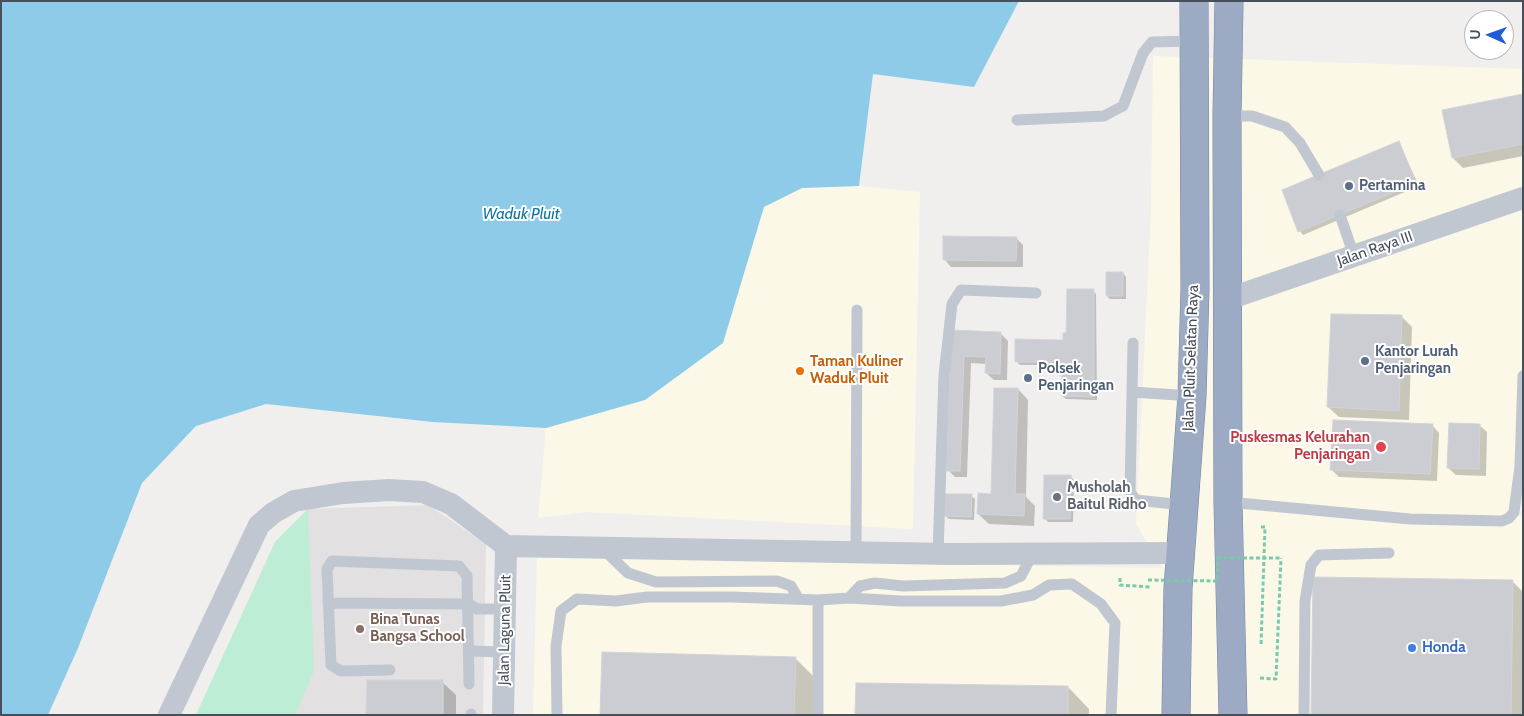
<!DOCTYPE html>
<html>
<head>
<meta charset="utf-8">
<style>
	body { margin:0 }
	#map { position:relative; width:1524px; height:716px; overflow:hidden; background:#f1efee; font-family:Cabin,sans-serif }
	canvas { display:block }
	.frame { position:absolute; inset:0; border:2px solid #474f5b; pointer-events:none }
	.north { position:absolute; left:1464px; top:10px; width:50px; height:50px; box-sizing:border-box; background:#fff; border:1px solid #b5b9bd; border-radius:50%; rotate:272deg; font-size:14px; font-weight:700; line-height:20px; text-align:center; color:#474f5b }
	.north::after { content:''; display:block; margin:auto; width:18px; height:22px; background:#205bd9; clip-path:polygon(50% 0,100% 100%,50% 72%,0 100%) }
</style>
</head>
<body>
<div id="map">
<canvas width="1524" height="716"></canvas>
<div class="frame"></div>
<div class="north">U</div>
</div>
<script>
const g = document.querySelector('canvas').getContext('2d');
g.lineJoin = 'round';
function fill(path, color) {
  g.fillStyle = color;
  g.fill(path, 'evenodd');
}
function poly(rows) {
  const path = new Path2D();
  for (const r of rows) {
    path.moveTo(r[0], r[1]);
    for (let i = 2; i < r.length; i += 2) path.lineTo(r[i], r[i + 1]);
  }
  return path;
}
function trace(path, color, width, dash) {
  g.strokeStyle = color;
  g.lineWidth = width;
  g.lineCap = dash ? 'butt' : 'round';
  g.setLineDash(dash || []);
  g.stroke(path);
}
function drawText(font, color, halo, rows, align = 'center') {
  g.font = font + ' Cabin,sans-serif';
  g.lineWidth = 4;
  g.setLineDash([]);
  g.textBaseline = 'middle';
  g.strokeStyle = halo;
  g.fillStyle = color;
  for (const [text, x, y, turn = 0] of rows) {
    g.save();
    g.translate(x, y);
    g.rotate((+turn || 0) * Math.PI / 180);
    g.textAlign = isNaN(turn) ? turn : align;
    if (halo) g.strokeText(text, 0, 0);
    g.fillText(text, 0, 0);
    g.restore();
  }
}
fill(poly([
	[1153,56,1523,69,1523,428,1519,516,1523,517,1523,715,533,715,537,557,1162,568,1136,524,1151,210],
	[859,186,920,192,913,529,587,512,538,518,546,428,645,400,722,343,764,207,802,188]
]), '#fbf8e8');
fill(poly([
	[428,505,486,544,483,715,196,715,275,542,308,509]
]), '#e2e0e0');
fill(poly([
	[308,509,314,671,295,715,196,715,275,542]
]), '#beedd6');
fill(poly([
	[1,1,1019,1,974,87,873,74,859,186,802,188,764,207,723,343,645,400,546,428,433,422,266,404,196,426,142,483,78,648,48,715,1,715]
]), '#8dcbe8');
fill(poly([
	[1523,95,1523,156,1463,168,1453,158],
	[1399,143,1419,186,1303,235,1300,231,1283,191],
	[1016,238,1023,245,1023,267,951,267,944,259],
	[1123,273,1126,277,1126,299,1110,299,1107,296],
	[1093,291,1096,294,1097,400,1066,399,1062,396,1063,365,1020,365,1016,361,1064,341],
	[1402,317,1412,327,1409,420,1339,417,1328,407],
	[953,332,1000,333,1008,341,1007,380,994,380,986,373,987,364,971,363,967,477,955,477,948,470],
	[1018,389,1028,400,1026,497,1035,506,1034,526,989,524,978,514,992,495],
	[1432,425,1439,433,1437,481,1339,477,1332,470],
	[1479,425,1487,432,1486,476,1456,475,1448,468],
	[1070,476,1074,480,1073,522,1048,522,1044,518],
	[971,496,975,499,974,520,949,519,945,516],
	[1513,582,1523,592,1523,715,1312,715],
	[795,658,817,680,816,715,601,715],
	[442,682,456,695,456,715,367,715],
	[1068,687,1089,709,1089,715,857,715]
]), '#0003');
const building = poly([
	[1523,94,1523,144,1452,158,1442,110,1523,94],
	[1399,141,1416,183,1298,232,1282,190,1399,141],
	[943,236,1017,237,1016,261,943,260,943,236],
	[1106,272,1123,272,1123,296,1106,296,1106,272],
	[1067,289,1094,289,1094,397,1061,396,1062,362,1015,362,1015,339,1063,340,1063,333,1066,333,1067,289],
	[1331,314,1402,315,1399,411,1327,407,1331,314],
	[951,330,1001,332,1000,374,985,373,986,357,964,356,960,471,946,471,951,330],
	[994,388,1018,388,1015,494,1025,494,1024,516,977,514,978,493,991,494,994,388],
	[1333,420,1433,424,1430,474,1330,470,1333,420],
	[1449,423,1480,424,1479,469,1447,468,1449,423],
	[1044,475,1071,475,1070,519,1043,519,1044,475],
	[945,494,972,494,971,517,944,516,945,494],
	[1313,577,1513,580,1511,715,1311,715,1313,577],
	[602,652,796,657,794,715,600,715,602,652],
	[367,680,443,680,443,715,366,715,367,680],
	[856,683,1068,686,1068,715,855,715,856,683]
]);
fill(building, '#cbcdd3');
trace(building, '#d3d4da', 1);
const trunk = poly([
	[1229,1,1227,116,1228,502,1233,715],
	[1176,715,1178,588,1192,396,1195,289,1194,1]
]);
trace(trunk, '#7386a7', 29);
trace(poly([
	[1261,527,1265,527,1261,645],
	[1120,578,1120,585,1150,587],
	[1260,678,1276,679,1281,558]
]), '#78caab', 3, [4, 2.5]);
trace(poly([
	[1227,116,1252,116,1285,127,1300,143,1319,175],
	[1017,120,1104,116,1123,106,1143,53,1152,42,1194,41],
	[1340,215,1354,256],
	[1133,343,1130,492,1136,500,1183,505],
	[1132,392,1192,396],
	[1228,502,1410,519,1502,521,1509,518,1514,512,1520,466,1523,376],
	[604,550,628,573,656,582,777,581,791,586,798,598],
	[856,551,857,310],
	[938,554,944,375,952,304,961,290,1036,293],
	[849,598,860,586,875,583,903,586,1005,583,1021,576,1033,553],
	[328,603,469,604,477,609,505,609],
	[469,651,504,652],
	[390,670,341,671,331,665,327,569,332,561,459,566,467,576,469,684],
	[471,714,471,715],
	[557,715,556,646,561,611,577,599,616,601,647,597,732,597,818,600,849,598,901,601,1001,601,1033,595,1049,585,1072,584,1101,604,1115,623,1111,715],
	[818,715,818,600],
	[1304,715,1305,601,1311,565,1319,555,1389,553]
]), '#c0c7d0', 11);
trace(poly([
	[1228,299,1523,198],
	[169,715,259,525,273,513,294,501,343,493,389,490,423,492,451,504,506,546,950,554,1180,553],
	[503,715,506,546]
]), '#c0c7d0', 22);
trace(trunk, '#9caac4', 28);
trace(poly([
	[1148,580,1217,581,1218,558,1281,558]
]), '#78caab', 3, [4, 2.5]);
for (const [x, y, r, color] of [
	[1349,186,5,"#5c6f8a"],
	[1365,361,5,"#5c6f8a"],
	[800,371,5,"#e8710a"],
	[1028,378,5,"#5c6f8a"],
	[1381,447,6,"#e0444e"],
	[1057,497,5,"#6b7280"],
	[360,629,5,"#8d6e63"],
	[1412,648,5,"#3f7fe0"]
]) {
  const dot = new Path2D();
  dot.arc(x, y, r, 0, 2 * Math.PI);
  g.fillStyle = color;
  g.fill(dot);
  trace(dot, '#fff', 2);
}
drawText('bold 15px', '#4e5e75', '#fff', [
	["Pertamina",1359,186],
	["Kantor Lurah",1375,352],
	["Penjaringan",1375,369],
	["Polsek",1038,369],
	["Penjaringan",1038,386]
], 'left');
drawText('15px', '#474f5b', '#fff', [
	["Jalan Raya III",1375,249,-19],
	["Jalan Pluit Selatan Raya",1191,358,-88],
	["Jalan Laguna Pluit",505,630,-89]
]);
drawText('bold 15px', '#c56008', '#fff', [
	["Taman Kuliner",810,362],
	["Waduk Pluit",810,379]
], 'left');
drawText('bold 15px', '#be3a42', '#fff', [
	["Puskesmas Kelurahan",1370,438],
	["Penjaringan",1370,455]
], 'right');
drawText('bold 15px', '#5b616d', '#fff', [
	["Musholah",1067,488],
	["Baitul Ridho",1067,505]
], 'left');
drawText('bold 15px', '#785e54', '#fff', [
	["Bina Tunas",370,620],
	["Bangsa School",370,637]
], 'left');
drawText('bold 15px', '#366cbe', '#fff', [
	["Honda",1422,648]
], 'left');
drawText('italic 16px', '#1274a3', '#fff', [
	["Waduk Pluit",521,214]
]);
</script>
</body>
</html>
